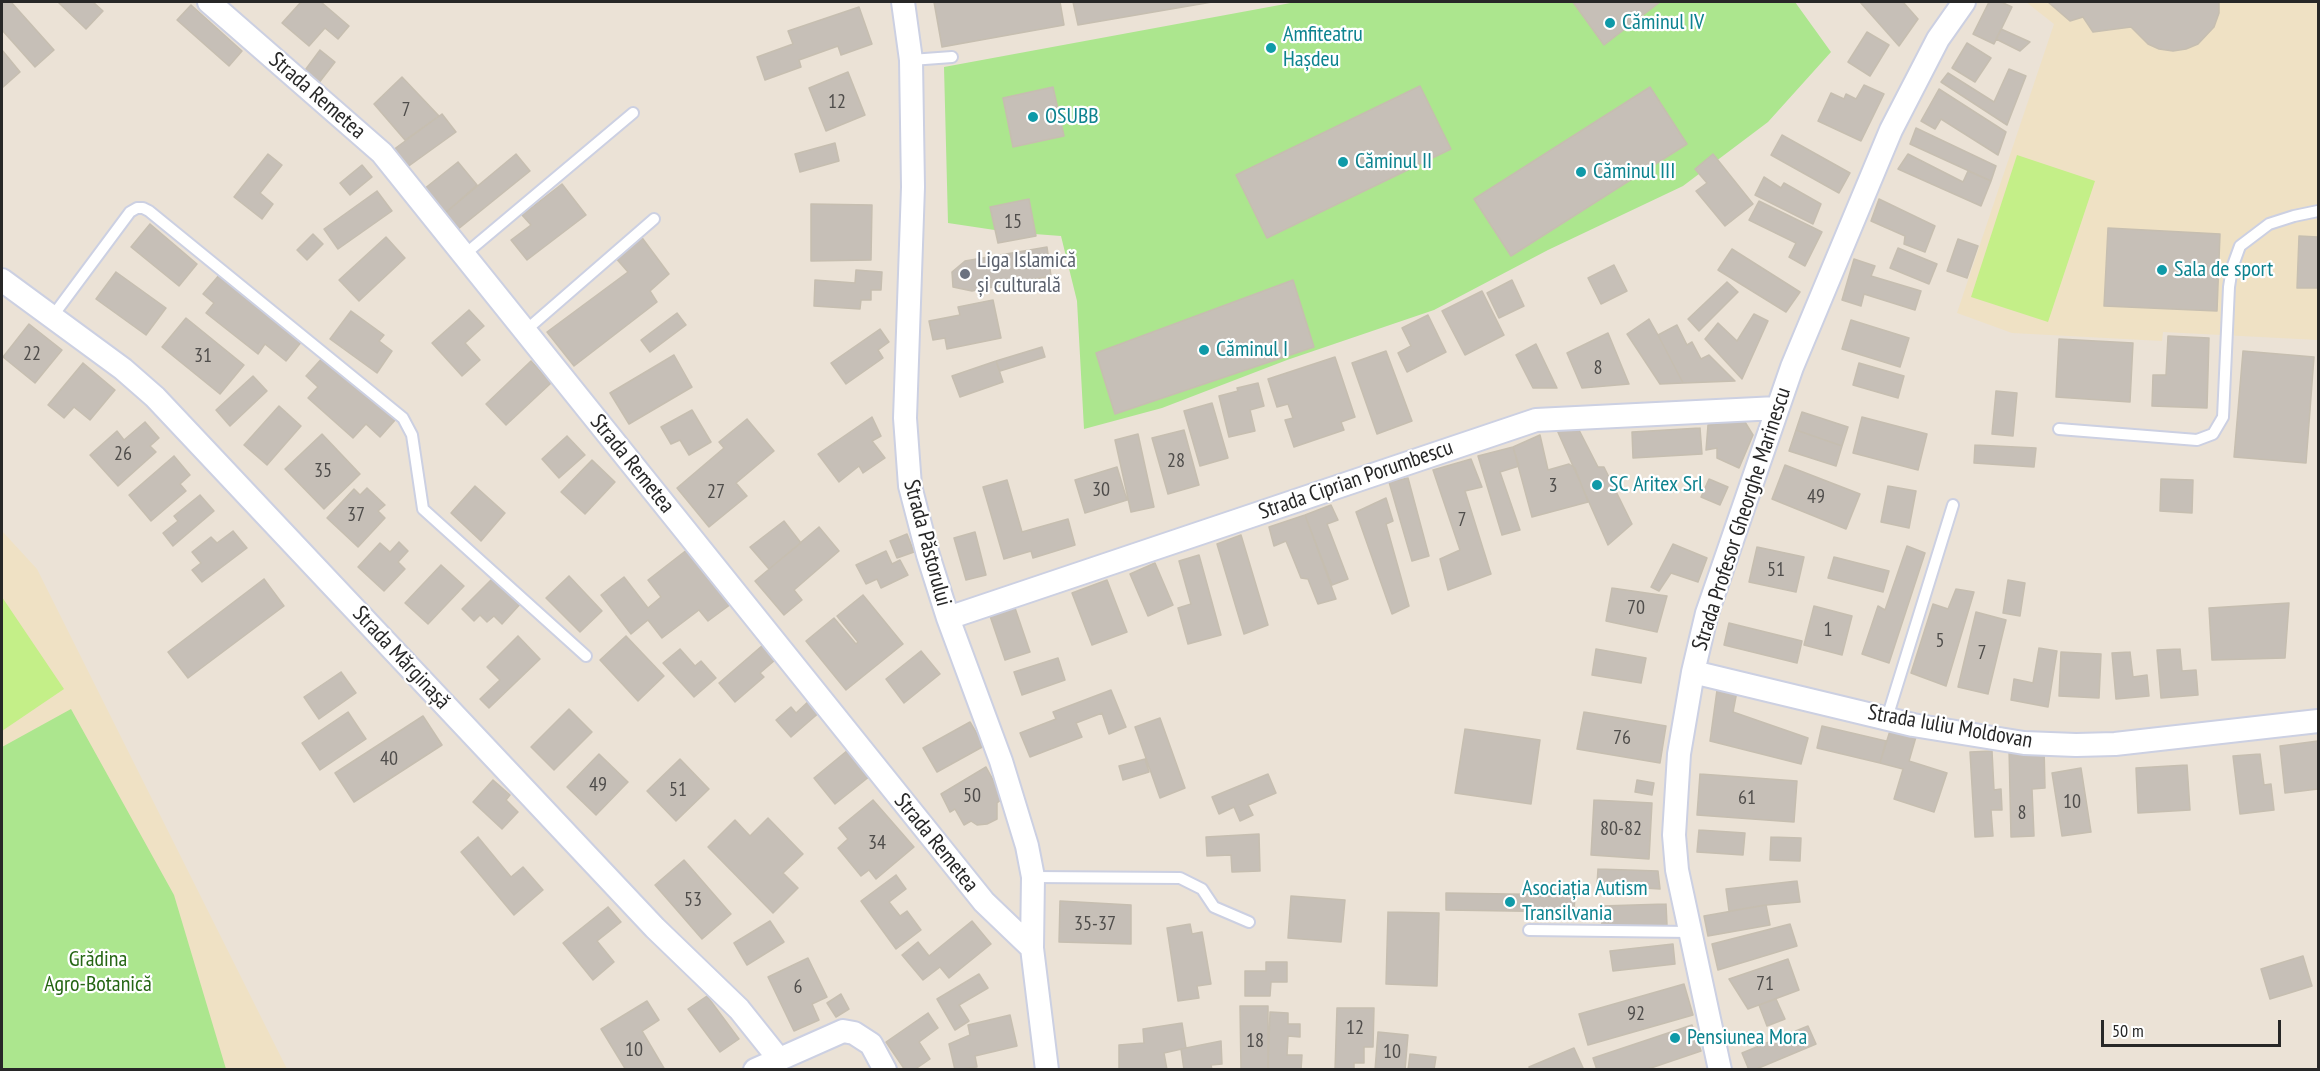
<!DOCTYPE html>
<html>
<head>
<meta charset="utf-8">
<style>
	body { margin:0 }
	#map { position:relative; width:2320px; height:1071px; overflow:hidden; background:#ebe2d6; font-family:"PT Sans Narrow",sans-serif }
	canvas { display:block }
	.frame { position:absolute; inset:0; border:3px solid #272727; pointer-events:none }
	.scale { position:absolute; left:2101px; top:1020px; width:180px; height:27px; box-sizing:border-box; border:3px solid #272727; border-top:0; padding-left:8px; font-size:18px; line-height:21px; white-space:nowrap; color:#272727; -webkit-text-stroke:4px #fff; paint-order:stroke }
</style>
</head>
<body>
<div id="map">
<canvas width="2320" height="1071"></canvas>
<div class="frame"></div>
<div class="scale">50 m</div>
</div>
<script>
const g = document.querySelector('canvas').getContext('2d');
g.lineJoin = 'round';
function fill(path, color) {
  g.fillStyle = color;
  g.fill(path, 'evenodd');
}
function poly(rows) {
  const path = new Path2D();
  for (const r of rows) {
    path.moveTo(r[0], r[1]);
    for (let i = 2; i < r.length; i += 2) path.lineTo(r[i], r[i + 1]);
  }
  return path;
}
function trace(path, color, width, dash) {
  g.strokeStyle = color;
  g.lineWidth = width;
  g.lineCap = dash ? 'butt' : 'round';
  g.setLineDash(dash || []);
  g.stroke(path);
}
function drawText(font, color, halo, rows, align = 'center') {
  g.font = font + ' "PT Sans Narrow",sans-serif';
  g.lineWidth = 4.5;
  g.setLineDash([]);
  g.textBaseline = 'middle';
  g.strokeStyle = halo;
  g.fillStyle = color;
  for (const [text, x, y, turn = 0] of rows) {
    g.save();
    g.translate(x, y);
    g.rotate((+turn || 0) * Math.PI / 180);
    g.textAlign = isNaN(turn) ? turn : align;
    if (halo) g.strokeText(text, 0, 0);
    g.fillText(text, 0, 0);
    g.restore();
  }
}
fill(poly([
	[2026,2,2318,2,2318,340,2163,332,2162,341,2012,333,1957,313,2054,24],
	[2,531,37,569,287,1069,2,1069]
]), '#efe1c4');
fill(poly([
	[1296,2,1795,2,1831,52,1768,122,1683,186,1548,250,1434,310,1287,360,1162,408,1084,429,1077,301,1061,236,1008,232,948,223,944,67],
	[71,709,174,895,226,1069,2,1069,2,747]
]), '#ace68e');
fill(poly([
	[2017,155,2095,181,2048,322,1971,297],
	[2,597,64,689,2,731]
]), '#c4ef88');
const building = poly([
	[2,2,11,2,54,50,35,67,2,30,2,2],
	[58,2,93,2,103,11,86,29,58,2],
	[301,2,321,2,349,26,338,39,325,28,309,46,282,23,301,2],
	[934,2,1060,2,1064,25,942,47,934,2],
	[1073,2,1212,2,1078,25,1073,2],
	[1573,2,1660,2,1604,45,1573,2],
	[1860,2,1903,2,1918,19,1899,46,1860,2],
	[1989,2,2001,2,2012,7,1994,44,1973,34,1989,2],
	[2048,2,2219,2,2219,13,2214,27,2198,44,2186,49,2173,51,2159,49,2148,44,2131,27,2093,32,2083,17,2070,21,2048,2],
	[191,5,242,51,229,66,177,20,191,5],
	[859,7,872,44,841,55,838,46,799,60,801,67,765,80,757,57,793,44,788,31,859,7],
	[2001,29,2030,42,2020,51,1996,39,2001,29],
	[1867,32,1889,45,1870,76,1848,62,1867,32],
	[1967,43,1991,58,1975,82,1952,68,1967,43],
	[2,50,20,72,2,88,2,50],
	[320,50,335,62,318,84,303,73,320,50],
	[2009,69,2026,76,2007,125,1941,82,1948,73,1994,102,2009,69],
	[848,72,865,115,826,131,809,88,848,72],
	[402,77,439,116,405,140,374,104,402,77],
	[1864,85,1884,94,1861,141,1818,121,1831,93,1844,99,1846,94,1856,99,1864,85],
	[1420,86,1451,149,1267,238,1236,175,1420,86],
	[1053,87,1064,136,1013,147,1003,98,1053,87],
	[1650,87,1687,144,1511,256,1474,199,1650,87],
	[1939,89,2006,132,1998,155,1941,119,1935,129,1921,121,1939,89],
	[442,114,456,132,406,168,393,150,442,114],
	[1916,128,1996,166,1991,181,1910,144,1916,128],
	[1782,135,1850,173,1839,193,1771,155,1782,135],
	[835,143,839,161,800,172,795,154,835,143],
	[268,154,282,165,260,193,273,204,262,219,234,197,268,154],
	[516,154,530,171,457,230,444,214,516,154],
	[1713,154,1753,204,1725,226,1696,191,1707,183,1695,169,1713,154],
	[1908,154,1963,182,1968,171,1991,181,1981,206,1898,169,1908,154],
	[458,162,477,185,444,214,424,189,458,162],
	[362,165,372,177,350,195,340,183,362,165],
	[1764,177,1781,188,1784,183,1821,204,1813,224,1755,195,1764,177],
	[562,184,586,215,527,260,511,240,531,225,522,215,562,184],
	[377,191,392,211,338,249,324,229,377,191],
	[1029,199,1036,236,998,243,990,207,1029,199],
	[1879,199,1935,226,1925,252,1904,244,1905,236,1871,221,1879,199],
	[1759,201,1822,232,1805,266,1789,257,1796,243,1749,220,1759,201],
	[811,204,872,205,871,260,811,261,811,204],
	[150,224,197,264,179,286,131,247,150,224],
	[2108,228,2220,234,2217,311,2104,306,2108,228],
	[313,234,323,244,307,260,297,250,313,234],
	[640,235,669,274,650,291,657,302,574,366,547,332,628,272,614,256,640,235],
	[2299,236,2318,237,2318,288,2297,288,2299,236],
	[386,237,405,258,359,301,339,280,386,237],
	[1958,239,1978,246,1967,278,1947,271,1958,239],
	[1047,247,1051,276,972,291,953,287,952,272,965,261,1047,247],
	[1898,248,1937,264,1929,284,1890,268,1898,248],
	[1732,249,1800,292,1786,312,1718,270,1732,249],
	[1854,259,1875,266,1871,276,1921,291,1915,310,1864,294,1861,306,1842,300,1854,259],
	[1614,265,1627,291,1601,304,1588,278,1614,265],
	[856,270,882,272,881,290,871,290,871,300,861,300,860,309,814,306,815,280,855,283,856,270],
	[116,272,166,308,146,335,96,299,116,272],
	[220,274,302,341,286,361,265,344,258,354,206,313,214,303,203,294,220,274],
	[1293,280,1314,347,1115,414,1096,353,1293,280],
	[1512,280,1524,306,1499,318,1487,293,1512,280],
	[1727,282,1738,292,1699,331,1688,319,1727,282],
	[1482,291,1504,335,1465,355,1442,311,1482,291],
	[993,300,1001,338,947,349,945,338,933,340,929,321,960,315,958,307,993,300],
	[469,310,484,326,465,343,480,360,462,376,432,343,469,310],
	[351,311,384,335,379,341,392,351,377,373,330,339,351,311],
	[677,313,686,325,650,352,641,340,677,313],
	[1754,314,1768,321,1742,379,1705,339,1718,323,1737,341,1754,314],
	[1428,315,1446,352,1407,372,1398,353,1411,346,1402,328,1428,315],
	[186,318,244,365,220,394,162,347,186,318],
	[1649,319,1658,335,1683,383,1660,384,1627,334,1649,319],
	[1851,320,1909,338,1900,367,1842,349,1851,320],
	[29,324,62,350,35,383,3,357,29,324],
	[1677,325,1687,345,1692,342,1701,359,1709,355,1735,381,1683,383,1658,335,1677,325],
	[880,329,889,342,878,350,883,358,846,384,831,363,880,329],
	[1608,333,1629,384,1582,388,1567,353,1608,333],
	[2168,336,2209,338,2207,408,2152,406,2153,375,2166,375,2168,336],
	[2059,339,2133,343,2130,402,2056,397,2059,339],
	[1536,344,1557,388,1533,388,1516,355,1536,344],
	[1042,347,1045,357,1000,371,996,361,1042,347],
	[1386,351,1412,421,1377,434,1352,363,1386,351],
	[2243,351,2314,357,2306,463,2234,457,2243,351],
	[325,355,396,419,380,437,366,424,353,438,308,398,318,387,306,376,325,355],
	[674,355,692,387,629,424,610,393,674,355],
	[1335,357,1355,417,1341,422,1344,430,1294,447,1285,420,1293,418,1288,404,1277,407,1268,379,1335,357],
	[531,361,551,383,506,425,486,404,531,361],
	[996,361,1003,382,960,397,952,376,996,361],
	[83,363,115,390,90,420,74,407,64,418,48,405,83,363],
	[1859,363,1904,376,1898,398,1853,385,1859,363],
	[253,376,267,391,230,426,216,410,253,376],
	[1258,383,1264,406,1250,410,1255,431,1229,437,1219,396,1238,391,1237,388,1258,383],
	[1996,391,2017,393,2013,436,1992,434,1996,391],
	[1212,403,1228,458,1200,466,1184,411,1212,403],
	[279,406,301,426,267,465,244,445,279,406],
	[692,410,711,442,689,455,680,440,671,444,661,427,692,410],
	[1802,412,1848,427,1842,446,1796,430,1802,412],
	[872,417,881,436,872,441,885,458,863,473,859,466,839,482,818,454,872,417],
	[1862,417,1927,434,1918,470,1853,453,1862,417],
	[747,419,774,451,736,483,747,496,709,527,677,488,724,448,719,442,747,419],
	[145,422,159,438,150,446,156,452,118,486,90,455,117,431,124,440,145,422],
	[1730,422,1745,422,1753,435,1739,468,1717,458,1717,448,1706,450,1708,425,1730,422],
	[1700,428,1702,454,1633,458,1632,432,1700,428],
	[1184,430,1199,485,1168,494,1152,438,1184,430],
	[1557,430,1579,430,1598,467,1604,467,1632,524,1608,545,1557,430],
	[1796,430,1842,446,1836,466,1789,451,1796,430],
	[322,434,360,474,324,509,285,469,322,434],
	[1138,434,1154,507,1131,512,1115,440,1138,434],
	[1540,435,1548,470,1569,464,1575,468,1588,502,1532,517,1513,447,1540,435],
	[567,436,585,455,559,478,542,459,567,436],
	[1975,445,2036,448,2034,467,1974,463,1975,445],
	[1513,447,1519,466,1500,472,1520,530,1502,535,1478,456,1513,447],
	[174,456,190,475,180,484,186,491,151,521,129,495,174,456],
	[1471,459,1482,487,1465,491,1491,574,1448,590,1440,559,1460,550,1433,470,1471,459],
	[592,460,615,482,585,514,561,492,592,460],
	[1785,465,1860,494,1846,529,1772,499,1785,465],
	[1117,467,1127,500,1085,513,1075,480,1117,467],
	[1408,478,1429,556,1412,561,1389,482,1408,478],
	[1709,479,1728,487,1720,505,1701,497,1709,479],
	[2161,479,2193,480,2192,513,2160,511,2161,479],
	[1007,480,1022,532,1068,519,1075,545,1033,558,1031,551,1004,559,983,487,1007,480],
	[475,486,505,513,481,541,451,513,475,486],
	[1888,486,1916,491,1909,528,1881,522,1888,486],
	[367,488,385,505,378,511,385,518,358,547,327,518,354,489,360,495,367,488],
	[200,495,214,511,173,546,163,533,178,521,174,516,200,495],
	[1386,498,1393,521,1386,524,1409,606,1392,614,1356,512,1386,498],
	[1331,505,1338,520,1327,524,1348,579,1332,585,1305,515,1331,505],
	[1305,515,1336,599,1318,604,1308,579,1301,578,1286,541,1274,546,1269,527,1305,515],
	[784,521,801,543,769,569,750,547,784,521],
	[819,527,839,551,794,590,802,600,784,615,755,581,819,527],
	[233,531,247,548,202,582,192,570,201,563,192,552,211,537,217,543,233,531],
	[975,532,986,575,966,580,954,538,975,532],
	[907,534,914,552,897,558,890,541,907,534],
	[1241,535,1268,625,1244,634,1217,544,1241,535],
	[399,542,408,551,398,562,405,569,384,591,358,567,380,543,390,552,399,542],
	[1673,544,1707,558,1698,582,1671,573,1659,591,1651,587,1673,544],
	[1907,546,1925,553,1889,663,1862,654,1878,606,1885,610,1907,546],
	[1757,547,1804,557,1796,592,1749,582,1757,547],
	[688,549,731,604,708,621,699,610,662,638,648,620,631,634,601,595,624,577,648,608,661,597,648,580,688,549],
	[886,551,892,564,900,560,908,575,881,588,877,579,866,584,856,565,886,551],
	[1199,555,1221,635,1188,644,1178,608,1191,604,1179,561,1199,555],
	[1834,557,1889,571,1883,592,1828,578,1834,557],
	[1155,563,1173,605,1148,616,1130,574,1155,563],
	[441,565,464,586,428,624,405,603,441,565],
	[495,576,522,602,502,624,494,616,487,622,480,615,474,621,462,609,495,576],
	[569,576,602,611,580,632,546,598,569,576],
	[264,579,284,606,188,678,168,652,264,579],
	[1107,580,1127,632,1092,645,1072,593,1107,580],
	[2008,580,2025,583,2020,616,2003,613,2008,580],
	[1612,588,1667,596,1657,632,1606,621,1612,588],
	[1956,589,1974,592,1946,686,1911,673,1933,604,1948,609,1956,589],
	[863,595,903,644,846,690,806,641,834,618,856,644,858,642,837,616,863,595],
	[2289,603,2285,658,2212,660,2209,608,2289,603],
	[1014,605,1030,652,1005,660,989,613,1014,605],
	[1814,606,1852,616,1842,655,1804,645,1814,606],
	[1976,612,2006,620,1988,694,1958,687,1976,612],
	[1729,623,1802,641,1797,663,1724,645,1729,623],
	[518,636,540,659,489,708,480,699,500,680,487,667,518,636],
	[626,636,664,676,638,701,600,660,626,636],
	[763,645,775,660,760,673,764,677,735,702,719,683,763,645],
	[2039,648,2057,651,2048,707,2011,700,2014,679,2033,683,2039,648],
	[680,649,695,666,701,661,716,678,694,697,663,663,680,649],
	[1596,649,1646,658,1641,683,1592,675,1596,649],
	[2180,649,2182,671,2196,670,2198,695,2161,698,2157,650,2180,649],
	[921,651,940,674,904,703,886,679,921,651],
	[2061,652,2101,654,2099,698,2059,696,2061,652],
	[2130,652,2133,677,2147,675,2149,696,2116,699,2112,653,2130,652],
	[1058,658,1065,680,1022,695,1014,672,1058,658],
	[341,672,356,693,319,719,304,697,341,672],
	[1718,683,1738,686,1733,712,1808,738,1801,764,1710,741,1718,683],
	[1111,690,1126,727,1109,734,1102,713,1076,723,1082,737,1030,757,1020,733,1056,719,1053,712,1111,690],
	[811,699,821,711,791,737,776,720,791,707,796,713,811,699],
	[569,709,592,732,554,770,531,747,569,709],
	[348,712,366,739,320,770,302,743,348,712],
	[1584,712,1666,726,1660,763,1577,749,1584,712],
	[423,716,442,745,354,802,335,773,423,716],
	[1160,718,1185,788,1160,798,1135,727,1160,718],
	[1893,721,1918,730,1909,761,1947,773,1934,812,1894,799,1903,769,1880,763,1893,721],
	[970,722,984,746,937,772,923,748,970,722],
	[1822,726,1886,741,1880,763,1817,748,1822,726],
	[1465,729,1540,740,1531,804,1455,793,1465,729],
	[2318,741,2318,789,2285,793,2280,746,2318,741],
	[2044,747,2045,788,2032,789,2034,836,2011,837,2009,748,2044,747],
	[848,750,870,776,835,804,814,778,848,750],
	[1992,751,1994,790,2001,789,2002,810,1991,810,1993,836,1975,837,1970,752,1992,751],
	[599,754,628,782,596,815,567,787,599,754],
	[2260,754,2264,785,2271,784,2274,810,2240,814,2233,756,2260,754],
	[680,759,709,789,676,821,647,791,680,759],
	[1145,759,1149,772,1123,780,1119,766,1145,759],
	[2187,765,2190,810,2138,813,2136,768,2187,765],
	[986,767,1003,798,997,803,997,819,987,824,977,825,971,821,964,825,955,809,950,812,941,794,986,767],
	[2081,768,2091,832,2062,836,2052,773,2081,768],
	[1268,774,1276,793,1248,805,1253,815,1240,821,1234,807,1219,814,1212,797,1268,774],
	[1700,774,1797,781,1794,822,1697,815,1700,774],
	[493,780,510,795,506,800,518,812,502,829,473,802,493,780],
	[1637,780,1654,783,1652,795,1635,792,1637,780],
	[873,800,914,847,876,879,869,870,861,876,838,848,848,839,839,828,873,800],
	[1594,800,1652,803,1649,859,1591,855,1594,800],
	[768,818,803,854,783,873,798,888,773,913,708,847,735,820,750,836,768,818],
	[1699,830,1745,833,1743,855,1697,852,1699,830],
	[1259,834,1260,871,1232,872,1231,855,1207,856,1206,837,1259,834],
	[478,837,511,877,523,867,543,890,514,915,461,852,478,837],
	[1771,837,1801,838,1800,861,1770,860,1771,837],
	[684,860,731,914,702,939,655,885,684,860],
	[1598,869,1658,871,1660,889,1597,885,1598,869],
	[896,875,906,889,889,902,900,916,907,911,921,930,896,949,861,901,896,875],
	[1797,881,1800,902,1766,905,1729,911,1726,889,1797,881],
	[1446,893,1575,895,1574,912,1446,910,1446,893],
	[1291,896,1345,900,1341,942,1288,938,1291,896],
	[1060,901,1131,905,1131,944,1059,942,1060,901],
	[1666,904,1667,925,1602,927,1601,906,1666,904],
	[1766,905,1770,925,1708,936,1704,916,1766,905],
	[608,907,621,922,597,941,614,962,593,980,563,943,608,907],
	[1388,912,1439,913,1437,986,1386,984,1388,912],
	[770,921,784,942,747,965,734,943,770,921],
	[972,921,991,944,949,978,940,967,923,980,902,955,918,942,929,956,972,921],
	[1190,924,1192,934,1202,932,1211,984,1197,986,1199,998,1178,1001,1167,928,1190,924],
	[1790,924,1797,946,1718,970,1712,944,1790,924],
	[1673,944,1675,964,1613,971,1610,951,1673,944],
	[2303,956,2312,986,2270,999,2261,969,2303,956],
	[808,958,827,997,812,1004,819,1020,794,1031,768,977,808,958],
	[1788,959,1799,990,1748,1009,1729,979,1788,959],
	[1266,962,1287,962,1287,982,1271,982,1270,996,1245,996,1245,971,1266,971,1266,962],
	[979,974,988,988,959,1005,969,1021,955,1030,937,999,979,974],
	[1684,984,1693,1015,1588,1045,1579,1014,1684,984],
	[841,994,849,1009,836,1017,827,1003,841,994],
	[707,996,739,1039,720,1052,688,1009,707,996],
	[1776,999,1785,1019,1767,1026,1759,1005,1776,999],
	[647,1001,659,1020,642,1031,665,1070,626,1070,601,1029,647,1001],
	[1240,1006,1268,1006,1268,1070,1241,1070,1240,1006],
	[1337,1008,1374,1008,1373,1047,1364,1047,1364,1063,1354,1063,1354,1070,1335,1070,1337,1008],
	[1270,1012,1288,1013,1288,1024,1300,1024,1300,1037,1288,1036,1287,1055,1302,1055,1301,1070,1268,1070,1270,1012],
	[928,1013,938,1028,919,1042,930,1059,914,1070,905,1070,886,1042,928,1013],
	[1010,1015,1017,1046,975,1056,977,1067,955,1070,949,1044,970,1035,968,1025,1010,1015],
	[1182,1023,1186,1048,1164,1053,1167,1070,1119,1070,1119,1045,1144,1043,1143,1029,1182,1023],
	[1692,1025,1701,1051,1645,1070,1597,1070,1593,1058,1692,1025],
	[1808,1026,1816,1044,1754,1070,1749,1070,1742,1053,1808,1026],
	[1378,1032,1408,1035,1405,1070,1375,1070,1378,1032],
	[1221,1041,1222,1064,1211,1065,1212,1070,1184,1070,1181,1049,1221,1041],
	[1574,1048,1584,1070,1530,1070,1529,1067,1574,1048],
	[1410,1054,1436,1057,1434,1070,1408,1070,1410,1054]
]);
fill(building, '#c6bfb7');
trace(building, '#c6beb0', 1.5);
const service = poly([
	[911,60,952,57],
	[464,255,633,113],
	[52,317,130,212,137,208,143,208,149,211,403,418,412,435,423,509,586,656],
	[525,331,654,219],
	[2059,429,2197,440,2213,434,2223,417,2229,287,2232,268,2240,246,2269,224,2294,216,2318,211],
	[1887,718,1953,505],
	[1033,877,1180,878,1202,889,1214,907,1249,922],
	[1529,930,1690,932]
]);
const minor = poly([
	[209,2,382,153,984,902,1032,948],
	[903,2,911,60,913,187,905,418,910,486,928,555,948,618,1001,761,1027,846,1033,877,1032,948,1047,1070],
	[2,280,123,369,155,397,655,928,739,1009,779,1059],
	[948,618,1536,420,1777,408],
	[1693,672,1913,725,2024,743,2076,745,2115,744,2318,721],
	[755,1070,843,1031,854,1033,871,1044,885,1070],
	[1720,1070,1677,870,1674,835,1679,754,1693,672,1707,613,1792,367,1891,130,1938,39,1964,2]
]);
trace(service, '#ccd0e2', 14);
trace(minor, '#ccd0e2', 26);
trace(service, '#fff', 10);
trace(minor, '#fff', 22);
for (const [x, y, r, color] of [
	[1610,23,6,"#0f9aa8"],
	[1271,48,6,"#0f9aa8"],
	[1033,117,6,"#0f9aa8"],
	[1343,162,6,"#0f9aa8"],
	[1581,172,6,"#0f9aa8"],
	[2162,270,6,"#0f9aa8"],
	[965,274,6,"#6b7280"],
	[1204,350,6,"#0f9aa8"],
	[1597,485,6,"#0f9aa8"],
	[1510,902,6,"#0f9aa8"],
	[1675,1038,6,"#0f9aa8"]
]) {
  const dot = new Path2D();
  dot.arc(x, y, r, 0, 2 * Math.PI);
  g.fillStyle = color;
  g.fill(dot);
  trace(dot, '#fff', 2);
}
drawText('20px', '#4f4d4b', null, [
	["12",837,102],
	["7",406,110],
	["15",1013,222],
	["22",32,354],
	["31",203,356],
	["8",1598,368],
	["26",123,454],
	["28",1176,461],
	["35",323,471],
	["3",1553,486],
	["30",1101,490],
	["27",716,492],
	["49",1816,497],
	["37",356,515],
	["7",1462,520],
	["51",1776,570],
	["70",1636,608],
	["1",1828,630],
	["5",1940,641],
	["7",1982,653],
	["76",1622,738],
	["40",389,759],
	["49",598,785],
	["51",678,790],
	["50",972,796],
	["61",1747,798],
	["10",2072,802],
	["8",2022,813],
	["80-82",1621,829],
	["34",877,843],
	["53",693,900],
	["35-37",1095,924],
	["71",1765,984],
	["6",798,987],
	["92",1636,1014],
	["12",1355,1028],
	["18",1255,1041],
	["10",634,1050],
	["10",1392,1052]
]);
drawText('22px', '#0d838f', '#fff', [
	["Căminul IV",1622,23],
	["Amfiteatru",1283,35],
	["Hașdeu",1283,60],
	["OSUBB",1045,117],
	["Căminul II",1355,162],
	["Căminul III",1593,172],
	["Sala de sport",2174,270],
	["Căminul I",1216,350],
	["SC Aritex Srl",1609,485],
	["Asociația Autism",1522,889],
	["Transilvania",1522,914],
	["Pensiunea Mora",1687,1038]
], 'left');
drawText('22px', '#272727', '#fff', [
	["Strada Remetea",317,96,41],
	["Strada Remetea",632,464,51],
	["Strada Ciprian Porumbescu",1356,480,-19],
	["Strada Profesor Gheorghe Marinescu",1742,519,-72],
	["Strada Păstorului",927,543,75],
	["Strada Mărginașă",401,658,47],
	["Strada Iuliu Moldovan",1950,727,10],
	["Strada Remetea",936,843,51]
]);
drawText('22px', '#5b616d', '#fff', [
	["Liga Islamică",977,261],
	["și culturală",977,286]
], 'left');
drawText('22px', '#256614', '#fff', [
	["Grădina",98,960],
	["Agro-Botanică",98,985]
]);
</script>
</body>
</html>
